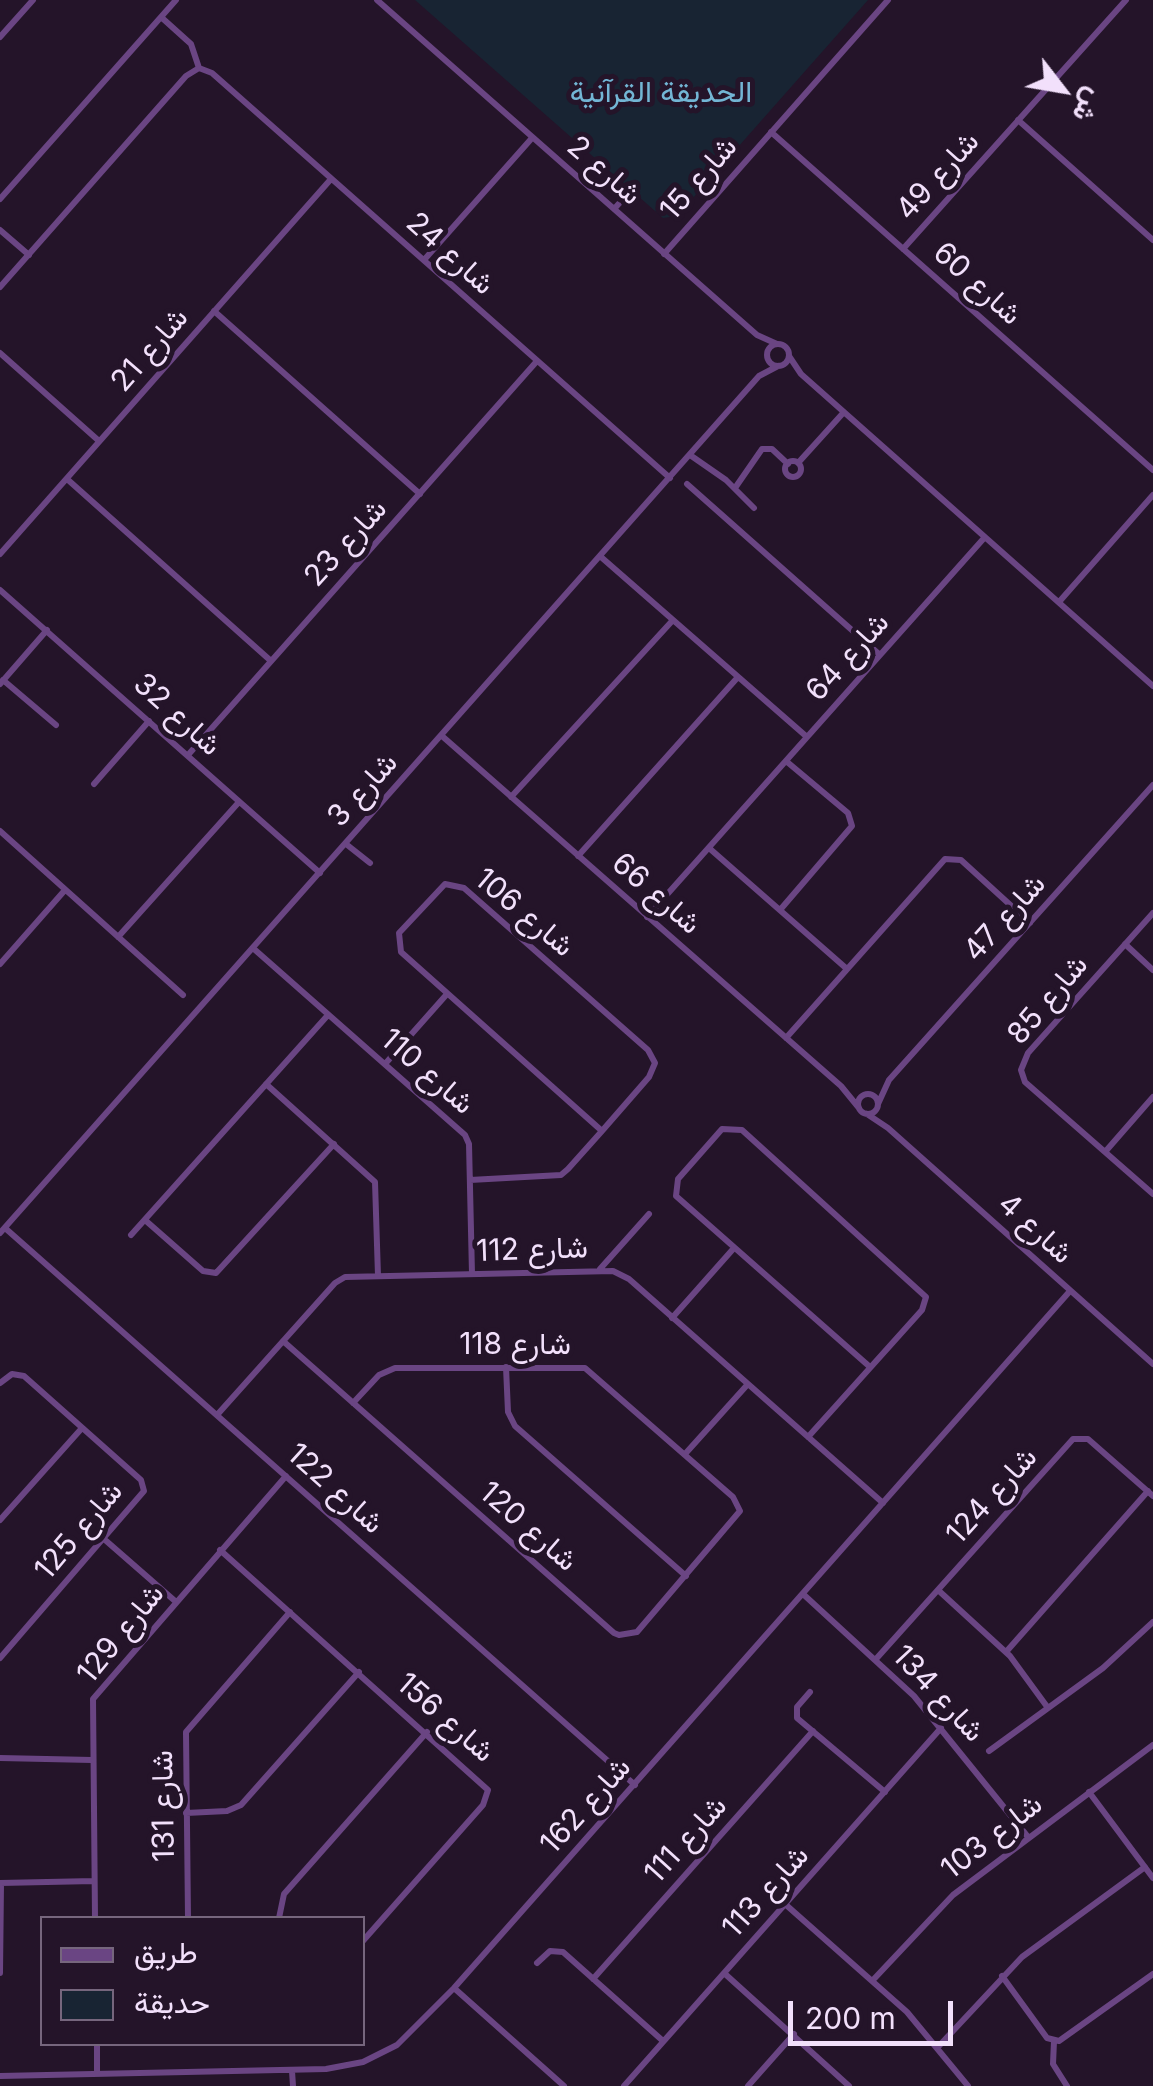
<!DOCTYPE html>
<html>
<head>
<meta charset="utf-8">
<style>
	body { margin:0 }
	#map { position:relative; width:1153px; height:2086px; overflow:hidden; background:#241429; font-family:Inter,Vazirmatn,sans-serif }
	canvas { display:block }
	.legend { position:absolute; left:40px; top:1916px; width:325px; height:130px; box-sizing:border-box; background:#241429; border:2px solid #76667d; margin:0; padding:12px 18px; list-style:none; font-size:30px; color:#f2e0fb }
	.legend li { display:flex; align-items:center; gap:20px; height:50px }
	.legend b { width:50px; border:2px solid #76667d }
	.north { position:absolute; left:1013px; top:40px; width:100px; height:100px; -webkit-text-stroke:8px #241429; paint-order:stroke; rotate:121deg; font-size:28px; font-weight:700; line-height:40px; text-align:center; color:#f2e0fb }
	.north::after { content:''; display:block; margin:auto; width:35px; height:45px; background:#f2e0fb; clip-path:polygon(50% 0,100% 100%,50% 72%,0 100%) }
	.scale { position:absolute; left:788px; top:2001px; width:165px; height:45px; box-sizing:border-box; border:5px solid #f2e0fb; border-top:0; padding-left:12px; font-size:30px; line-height:35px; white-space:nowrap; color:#f2e0fb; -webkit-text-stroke:8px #241429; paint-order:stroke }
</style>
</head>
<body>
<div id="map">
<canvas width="1153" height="2086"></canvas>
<ul class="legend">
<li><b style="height:12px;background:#6a4583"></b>طريق</li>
<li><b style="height:28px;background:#182433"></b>حديقة</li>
</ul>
<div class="north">ش</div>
<div class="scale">200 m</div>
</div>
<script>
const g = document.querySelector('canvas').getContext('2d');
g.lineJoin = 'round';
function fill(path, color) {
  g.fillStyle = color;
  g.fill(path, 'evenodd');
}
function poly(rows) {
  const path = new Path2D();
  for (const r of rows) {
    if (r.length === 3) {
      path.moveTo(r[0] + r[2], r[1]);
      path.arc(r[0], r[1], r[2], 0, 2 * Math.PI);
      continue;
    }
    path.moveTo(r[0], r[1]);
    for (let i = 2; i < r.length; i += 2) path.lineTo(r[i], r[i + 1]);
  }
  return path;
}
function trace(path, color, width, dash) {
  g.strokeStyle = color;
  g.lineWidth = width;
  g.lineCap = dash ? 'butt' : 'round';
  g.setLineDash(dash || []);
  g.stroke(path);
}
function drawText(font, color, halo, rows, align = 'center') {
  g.font = font + ' Inter,Vazirmatn,sans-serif';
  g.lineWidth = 10;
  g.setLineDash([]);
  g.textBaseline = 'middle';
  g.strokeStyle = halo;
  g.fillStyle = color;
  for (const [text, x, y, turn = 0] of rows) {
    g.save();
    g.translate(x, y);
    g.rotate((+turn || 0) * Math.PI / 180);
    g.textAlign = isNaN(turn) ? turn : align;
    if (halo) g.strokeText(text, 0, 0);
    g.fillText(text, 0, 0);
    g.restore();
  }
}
fill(poly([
	[415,0,868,0,677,216,663,218]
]), '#182433');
trace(poly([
	[377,0,757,335,777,344],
	[161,17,191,44,199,68],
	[0,37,33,0],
	[199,68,212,73,670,478],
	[1018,120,1153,240],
	[771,132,1153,470],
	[0,199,176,0],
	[614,209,625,197],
	[0,230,29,255],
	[903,249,1126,0],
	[664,254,888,0],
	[424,260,532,138],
	[0,287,186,76,199,68],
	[214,311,420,494],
	[778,355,11],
	[0,353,99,441],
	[789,356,801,374,1153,686],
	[690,455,726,480,754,508],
	[793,469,8],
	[798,463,844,412],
	[67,479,271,661],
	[687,484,880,655],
	[735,488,762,449,772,449,788,464],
	[0,554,331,179],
	[601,557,807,737],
	[0,590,320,873],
	[1059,602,1153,495],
	[3,680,56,725],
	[0,684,47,630],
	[442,736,841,1086,859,1108],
	[188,755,537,361],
	[94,784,149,721],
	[511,797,673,620],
	[0,831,183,995],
	[346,844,370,863],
	[709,848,847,969],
	[578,856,738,677],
	[780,910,852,826,848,813,786,761],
	[1153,913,1028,1053,1021,1070,1025,1082,1153,1194],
	[647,917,985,537],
	[118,937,239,802],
	[1125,944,1153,970],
	[254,949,465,1135,469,1144,472,1274],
	[0,964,65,890],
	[786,1038,945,859,961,860,1030,923],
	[385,1064,447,994],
	[266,1084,375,1182,378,1276],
	[868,1104,10],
	[878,1104,889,1080,1153,785],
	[867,1114,888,1128,1153,1364],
	[1105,1152,1153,1097],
	[470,1180,561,1175,568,1169,602,1131,649,1077,655,1063,648,1050,464,888,445,884,399,933,401,952,602,1131],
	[145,1220,203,1271,216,1273,334,1144],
	[5,1228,635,1785],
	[0,1233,759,376,778,366],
	[131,1235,328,1015],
	[600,1269,649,1214],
	[672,1318,734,1248],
	[283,1341,614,1633,619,1635,637,1632,740,1511,733,1497,585,1368,395,1368,379,1375,353,1403],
	[506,1367,508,1412,515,1426,686,1576],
	[0,1383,12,1374,24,1376,141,1480,144,1491,0,1658],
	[217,1415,335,1283,345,1277,613,1271,629,1279,883,1503],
	[808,1437,922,1310,926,1297,742,1130,722,1129,678,1179,676,1196,870,1367],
	[685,1454,748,1384],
	[0,1520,82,1428],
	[104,1539,175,1601],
	[220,1550,488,1790,483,1805,362,1942],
	[938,1590,1010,1656,1048,1708],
	[803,1594,914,1696,1028,1837],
	[1006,1652,1148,1491],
	[876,1659,1073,1439,1088,1439,1153,1496],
	[810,1692,797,1707,797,1718,885,1792],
	[989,1751,1103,1668,1153,1622],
	[0,1758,92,1760],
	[1089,1792,1153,1878],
	[186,1813,227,1811,241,1805,359,1672],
	[0,1883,94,1881],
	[785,1904,907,2012,968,2086],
	[95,1918,93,1699,286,1476],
	[188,1918,186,1732,290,1612],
	[279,1918,284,1894,427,1732],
	[537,1963,550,1951,563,1952,663,2041],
	[0,1973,1,1884],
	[724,1973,849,2086],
	[1002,1976,1047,2038,1059,2041,1153,1974],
	[593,1979,813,1731],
	[873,1980,953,1895,1153,1745],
	[454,1988,564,2086],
	[1054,2041,1053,2064,1067,2086],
	[97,2044,97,2074],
	[938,2047,1022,1957,1145,1867],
	[292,2071,293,2086],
	[0,2076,326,2069,363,2062,397,2045,454,1988,1070,1291],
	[624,2086,941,1728],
	[748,2086,794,2034]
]), '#6a4583', 6);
drawText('30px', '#73b6d5', '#241429', [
	["الحديقة القرآنية",661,93]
]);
drawText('30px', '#f2e0fb', '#241429', [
	["شارع 2",604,171,41],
	["شارع 49",938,176,-48],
	["شارع 15",699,179,-49],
	["شارع 24",450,254,42],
	["شارع 60",977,284,42],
	["شارع 21",150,350,-49],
	["شارع 23",346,543,-48],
	["شارع 64",848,657,-48],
	["شارع 32",177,715,42],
	["شارع 3",363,790,-48],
	["شارع 66",656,894,41],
	["شارع 106",524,913,40],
	["شارع 47",1005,918,-48],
	["شارع 85",1048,1000,-50],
	["شارع 110",427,1072,41],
	["شارع 4",1035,1229,42],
	["شارع 112",532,1250,-2],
	["شارع 118",515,1345],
	["شارع 122",335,1489,42],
	["شارع 124",992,1496,-48],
	["شارع 120",528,1527,41],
	["شارع 125",79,1531,-50],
	["شارع 129",121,1634,-51],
	["شارع 134",938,1694,47],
	["شارع 156",445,1718,41],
	["شارع 131",164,1806,-91],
	["شارع 162",586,1806,-48],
	["شارع 103",992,1837,-38],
	["شارع 111",686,1840,-48],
	["شارع 113",766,1892,-48]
]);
</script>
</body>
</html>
